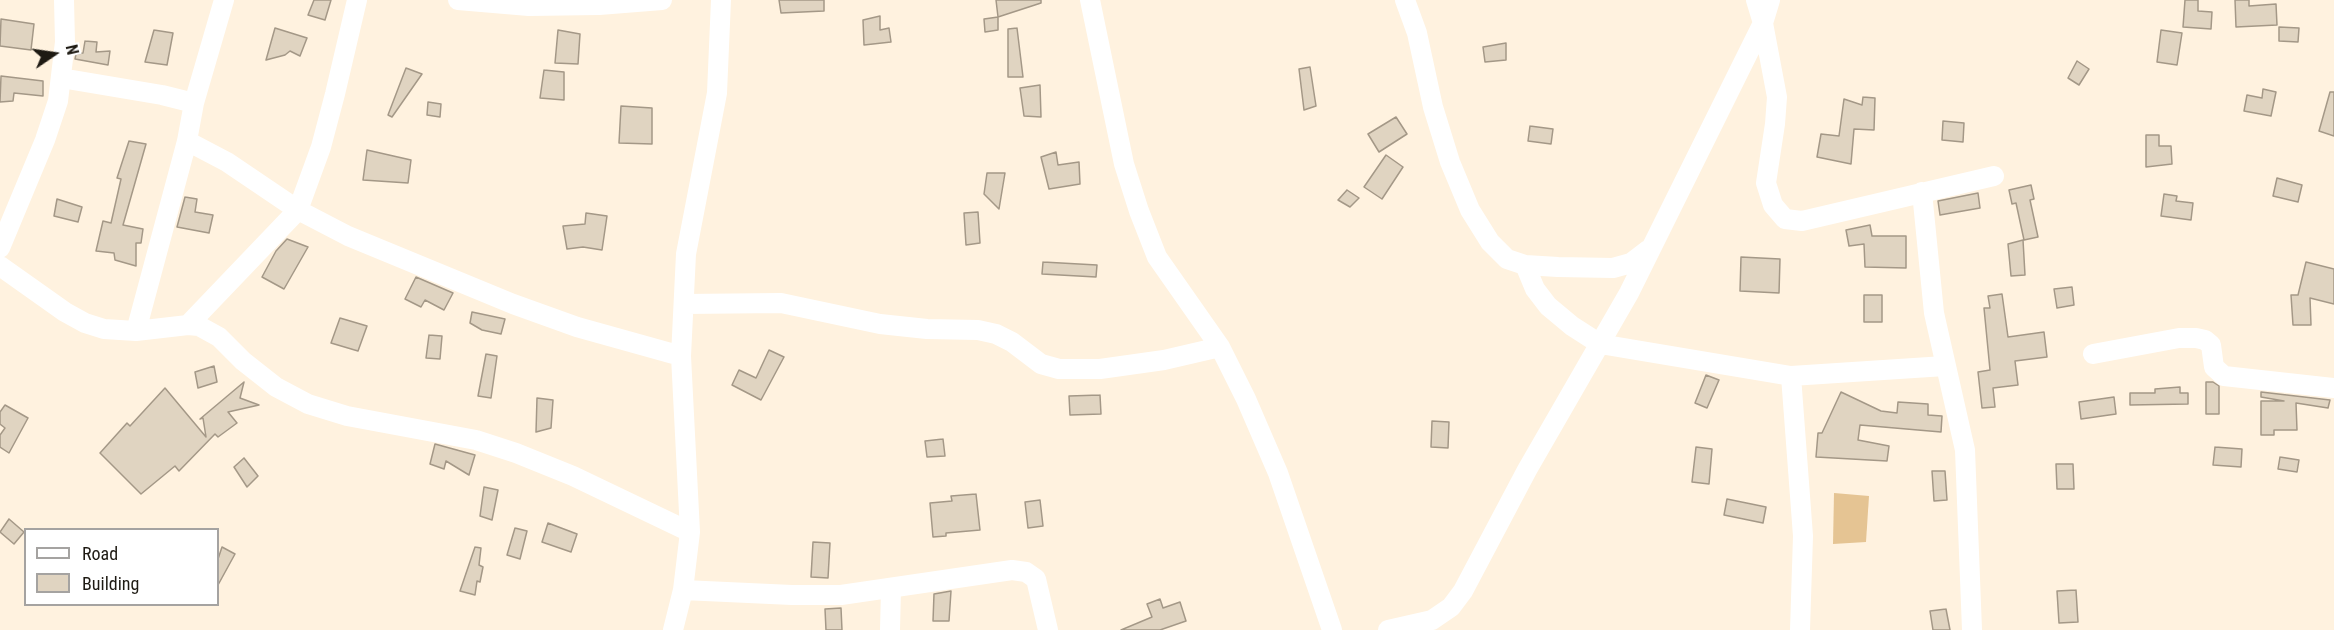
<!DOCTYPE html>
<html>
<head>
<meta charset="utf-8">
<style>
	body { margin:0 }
	#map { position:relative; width:2334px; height:630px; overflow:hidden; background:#fff2df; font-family:"Roboto Condensed",sans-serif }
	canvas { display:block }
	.legend { position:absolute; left:24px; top:528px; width:195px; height:78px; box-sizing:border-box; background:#fff; border:2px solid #a5a3a1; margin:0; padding:8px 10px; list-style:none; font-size:18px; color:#1e1a13 }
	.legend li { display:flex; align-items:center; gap:12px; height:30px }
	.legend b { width:30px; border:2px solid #a5a3a1 }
	.north { position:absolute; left:24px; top:24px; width:60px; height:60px; -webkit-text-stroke:4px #fff; paint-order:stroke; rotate:77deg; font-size:16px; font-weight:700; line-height:24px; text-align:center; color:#1e1a13 }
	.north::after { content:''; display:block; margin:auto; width:21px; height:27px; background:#1e1a13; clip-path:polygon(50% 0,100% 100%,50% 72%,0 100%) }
</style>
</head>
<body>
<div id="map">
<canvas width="2334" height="630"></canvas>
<ul class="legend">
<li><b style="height:8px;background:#fff"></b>Road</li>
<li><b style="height:16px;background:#e0d4c1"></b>Building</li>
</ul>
<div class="north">N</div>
</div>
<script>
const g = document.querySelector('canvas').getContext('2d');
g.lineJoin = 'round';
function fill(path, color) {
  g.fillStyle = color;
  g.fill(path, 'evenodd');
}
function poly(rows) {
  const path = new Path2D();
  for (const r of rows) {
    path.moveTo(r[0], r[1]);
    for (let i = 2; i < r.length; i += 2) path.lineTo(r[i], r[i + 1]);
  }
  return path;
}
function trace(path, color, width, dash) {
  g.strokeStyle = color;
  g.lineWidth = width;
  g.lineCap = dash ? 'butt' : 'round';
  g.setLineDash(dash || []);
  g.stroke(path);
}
fill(poly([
	[1834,493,1869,496,1866,542,1833,544]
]), '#e5c493');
const building = poly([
	[314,0,331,0,325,20,308,15,314,0],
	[779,0,824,0,824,11,781,13,779,0],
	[996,0,1041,0,1041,3,998,17,996,0],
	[2185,0,2198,0,2198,11,2212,12,2211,29,2183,27,2185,0],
	[2235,0,2249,0,2249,6,2276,4,2277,25,2236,27,2235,0],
	[880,16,880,30,889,28,891,42,864,45,863,20,880,16],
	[998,17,998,30,985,32,984,19,998,17],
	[1,19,34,24,31,50,0,46,1,19],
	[2279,27,2299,28,2298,42,2279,41,2279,27],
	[275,28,307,38,300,56,290,51,285,55,266,60,275,28],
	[1017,28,1023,77,1008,77,1008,29,1017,28],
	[154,30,173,33,167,65,145,62,154,30],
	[558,30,580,34,578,64,555,63,558,30],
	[2161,30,2182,33,2177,65,2157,62,2161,30],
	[85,41,97,42,96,52,110,51,108,65,75,59,76,54,83,53,85,41],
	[1506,43,1506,60,1485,62,1483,47,1506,43],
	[2077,61,2089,69,2079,85,2068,78,2077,61],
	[1310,67,1316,106,1304,110,1299,69,1310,67],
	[406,68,422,74,392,117,388,115,406,68],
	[544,70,564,72,564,100,540,98,544,70],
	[1,76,43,81,43,96,14,93,13,101,0,102,1,76],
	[1040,85,1041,117,1024,116,1020,88,1040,85],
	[2263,89,2276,92,2271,116,2244,111,2247,95,2262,98,2263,89],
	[2330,92,2334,92,2334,136,2319,131,2330,92],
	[1863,97,1875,98,1874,130,1854,129,1851,164,1817,157,1821,134,1839,136,1844,99,1862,105,1863,97],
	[428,102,441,104,440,117,427,115,428,102],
	[621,106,652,108,652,144,619,143,621,106],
	[1396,117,1407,134,1379,152,1368,134,1396,117],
	[1943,121,1964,123,1963,142,1942,140,1943,121],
	[1530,126,1553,129,1551,144,1528,141,1530,126],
	[2146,135,2159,135,2159,146,2171,146,2172,164,2146,167,2146,135],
	[129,141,146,144,123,225,143,229,141,243,136,243,136,266,115,260,114,253,96,251,103,221,111,223,121,179,117,178,129,141],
	[367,150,411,160,408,183,363,180,367,150],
	[1056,152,1058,165,1079,162,1080,184,1049,189,1041,157,1056,152],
	[1386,155,1403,167,1382,199,1364,187,1386,155],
	[987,173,1005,173,999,209,984,194,987,173],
	[2277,178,2302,185,2298,202,2273,196,2277,178],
	[2031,185,2034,199,2030,200,2038,237,2024,240,2016,203,2012,204,2009,190,2031,185],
	[1347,190,1359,198,1350,207,1338,200,1347,190],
	[1978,193,1980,208,1940,215,1938,201,1978,193],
	[2164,194,2177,196,2176,201,2193,203,2191,220,2161,216,2164,194],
	[185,197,197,199,195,212,213,215,209,233,177,227,185,197],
	[57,199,82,207,78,222,54,216,57,199],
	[978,212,980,243,966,245,964,213,978,212],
	[586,213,607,216,602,250,583,247,567,249,563,226,585,224,586,213],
	[1870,225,1872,236,1906,236,1906,268,1865,267,1864,244,1849,246,1846,230,1870,225],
	[287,239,308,247,284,289,262,277,276,251,287,239],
	[2023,240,2025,275,2011,276,2008,244,2023,240],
	[1741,257,1780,259,1779,293,1740,291,1741,257],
	[1043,262,1097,265,1096,277,1042,274,1043,262],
	[2306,262,2334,269,2334,304,2310,298,2311,325,2293,325,2291,295,2298,295,2306,262],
	[416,277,453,293,444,310,425,300,421,307,405,299,416,277],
	[2072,287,2074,305,2057,308,2054,289,2072,287],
	[2002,294,2008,337,2044,332,2047,357,2015,361,2018,385,1993,388,1995,407,1982,408,1978,372,1990,370,1984,308,1990,308,1988,296,2002,294],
	[1864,295,1882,295,1882,322,1864,322,1864,295],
	[472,312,505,319,501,334,482,330,470,323,472,312],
	[340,318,367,326,358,351,331,343,340,318],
	[429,335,442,336,440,359,426,358,429,335],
	[769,350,784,357,761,400,732,385,739,370,756,378,769,350],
	[486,354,497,356,491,398,478,396,486,354],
	[214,366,217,382,198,388,195,372,214,366],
	[1706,375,1719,380,1707,408,1695,403,1706,375],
	[244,382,240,398,259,405,228,412,237,423,218,437,215,434,179,471,175,466,141,494,100,453,127,423,130,426,165,388,206,437,203,418,200,419,244,382],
	[2206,382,2213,382,2219,386,2219,414,2206,414,2206,382],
	[2180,387,2180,393,2188,393,2188,404,2130,405,2130,393,2155,393,2155,389,2180,387],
	[1841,392,1881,411,1897,413,1898,402,1928,404,1928,415,1942,416,1941,432,1860,425,1858,440,1889,446,1887,461,1816,457,1818,433,1822,433,1841,392],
	[2261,392,2330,400,2328,408,2296,403,2297,430,2274,430,2274,435,2261,435,2261,401,2284,401,2261,397,2261,392],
	[1100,395,1101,414,1070,415,1069,396,1100,395],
	[2114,397,2116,414,2081,419,2079,402,2114,397],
	[537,398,553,400,551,428,536,432,537,398],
	[5,405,28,418,9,453,0,447,0,435,5,428,0,424,0,412,5,405],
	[1432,421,1449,422,1448,448,1431,447,1432,421],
	[943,439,945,456,927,457,925,441,943,439],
	[435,444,475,455,469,475,446,461,444,469,430,464,435,444],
	[1696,447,1712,449,1709,484,1692,482,1696,447],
	[2215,447,2242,449,2241,467,2213,465,2215,447],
	[2280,457,2299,460,2297,472,2278,469,2280,457],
	[244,458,258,476,247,487,234,467,244,458],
	[2056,464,2073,464,2074,489,2057,489,2056,464],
	[1932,471,1945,471,1947,500,1934,501,1932,471],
	[484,487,498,490,492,520,480,516,484,487],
	[976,494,980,530,946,533,946,536,933,537,930,503,952,501,951,496,976,494],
	[1727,499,1766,507,1763,523,1724,515,1727,499],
	[1040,500,1043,526,1028,528,1025,502,1040,500],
	[9,519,24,532,14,544,0,532,9,519],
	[548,523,577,534,571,552,542,542,548,523],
	[515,528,527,531,520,559,507,555,515,528],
	[813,542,830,543,828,578,811,577,813,542],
	[222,547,235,554,218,585,218,559,222,547],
	[475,547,481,548,479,565,483,567,480,582,477,581,475,595,460,591,475,547],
	[2076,590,2078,622,2059,623,2057,591,2076,590],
	[951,591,949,621,933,621,934,594,951,591],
	[1160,599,1163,608,1180,602,1186,621,1160,630,1121,630,1152,617,1147,604,1160,599],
	[841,608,842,630,826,630,825,609,841,608],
	[1946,609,1950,630,1933,630,1930,611,1946,609]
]);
fill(building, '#e0d4c1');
trace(building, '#a49887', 1.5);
trace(poly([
	[458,0,529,6,599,5,662,0],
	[1090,0,1124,164,1139,211,1157,257,1220,347,1246,399,1278,473,1332,630],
	[1405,0,1417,33,1433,107,1450,162,1470,210,1490,242,1507,259,1525,265,1558,267,1613,268,1631,263,1648,250],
	[1756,0,1763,23,1777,97,1775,124,1766,183,1773,205,1785,219,1802,221,1994,176],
	[61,78,162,95,194,103],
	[187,141,227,162,298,210,348,236,513,304,577,327,681,356],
	[1922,192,1934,313,1965,450,1972,630],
	[0,248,45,140,58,101,65,42,64,0],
	[1525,265,1535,289,1548,306,1572,326,1600,344,1791,376,1945,366],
	[0,266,65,312,85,323,104,329,136,331,188,325,199,326,219,337,243,361,276,387,308,404,347,416,476,440,516,453,573,476,690,532],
	[684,304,781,303,880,324,927,329,978,330,996,334,1012,342,1041,364,1059,369,1100,369,1164,360,1220,347],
	[188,325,298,210,321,147,335,94,357,0],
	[136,331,187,141,194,103,224,0],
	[2093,354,2179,338,2196,338,2205,340,2211,345,2214,367,2224,376,2334,388],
	[1791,376,1803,536,1800,630],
	[683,590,792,595,841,595,1012,570,1026,572,1036,579,1048,630],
	[673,630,683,590,690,532,681,356,686,254,717,93,721,0],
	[890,630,891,589],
	[1388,630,1432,620,1451,607,1463,591,1527,470,1629,293,1763,23,1770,0]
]), '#fff', 20);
</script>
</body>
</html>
